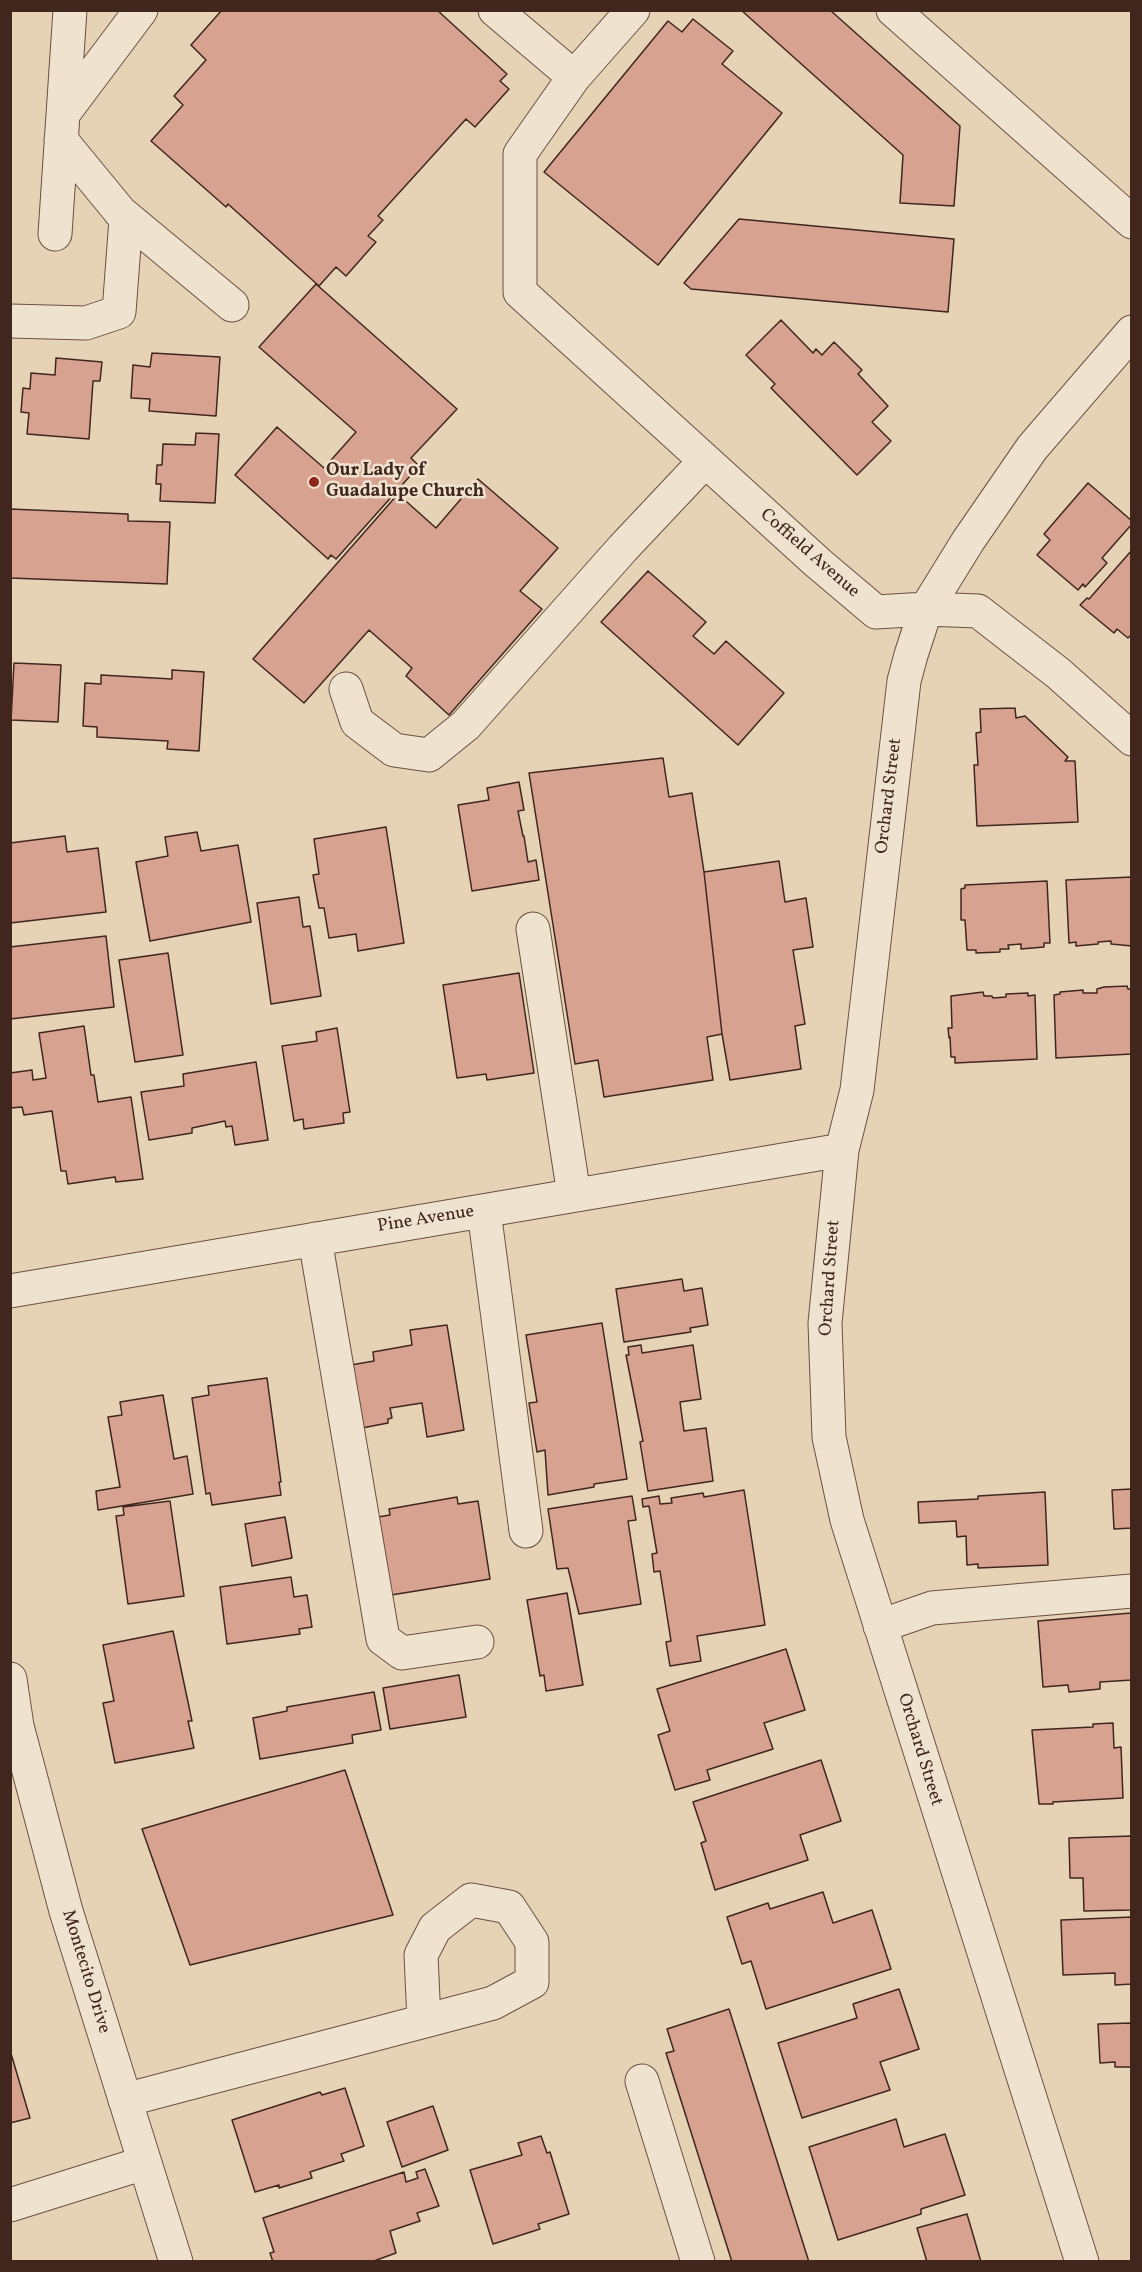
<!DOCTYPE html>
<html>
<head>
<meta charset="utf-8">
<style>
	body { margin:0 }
	#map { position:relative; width:1142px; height:2272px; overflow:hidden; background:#e6d3b5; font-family:Vollkorn,serif }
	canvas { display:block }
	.frame { position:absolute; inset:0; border:12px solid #40261c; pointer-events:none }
</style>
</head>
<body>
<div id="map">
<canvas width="1142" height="2272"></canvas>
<div class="frame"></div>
</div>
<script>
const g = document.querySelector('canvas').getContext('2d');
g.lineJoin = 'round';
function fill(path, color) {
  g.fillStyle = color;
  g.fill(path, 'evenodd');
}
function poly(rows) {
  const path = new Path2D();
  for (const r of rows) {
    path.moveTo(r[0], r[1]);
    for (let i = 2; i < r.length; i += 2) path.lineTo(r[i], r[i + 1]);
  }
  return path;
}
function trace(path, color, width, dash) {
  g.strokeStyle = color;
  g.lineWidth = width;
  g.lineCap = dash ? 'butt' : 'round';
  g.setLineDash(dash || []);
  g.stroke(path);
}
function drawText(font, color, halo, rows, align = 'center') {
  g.font = font + ' Vollkorn,serif';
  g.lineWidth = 5;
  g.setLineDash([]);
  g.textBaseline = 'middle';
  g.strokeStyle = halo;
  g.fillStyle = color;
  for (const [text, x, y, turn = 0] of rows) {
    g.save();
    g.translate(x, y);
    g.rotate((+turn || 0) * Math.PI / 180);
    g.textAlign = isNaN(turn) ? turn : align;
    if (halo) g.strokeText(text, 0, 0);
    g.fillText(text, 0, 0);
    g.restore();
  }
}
const building = poly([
	[222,10,437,10,507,74,500,81,509,89,475,127,466,119,378,216,383,220,368,236,376,242,346,276,336,267,319,286,228,204,226,207,151,141,183,105,174,96,206,60,191,45,222,10],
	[741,10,830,10,960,126,954,206,900,203,903,155,741,10],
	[693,19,733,51,722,64,782,113,658,265,544,172,668,21,682,32,693,19],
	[739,219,954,239,948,312,691,289,684,283,739,219],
	[316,284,457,409,411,458,419,466,336,559,331,555,328,559,235,475,277,427,324,468,356,432,259,347,316,284],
	[781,320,813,353,816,349,822,355,834,342,862,370,858,374,888,406,872,422,891,441,857,475,771,388,775,384,746,355,781,320],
	[152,353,220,357,216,416,149,411,150,399,131,398,133,365,150,367,152,353],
	[56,358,102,362,100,381,93,381,89,439,27,434,29,413,21,412,23,388,30,389,31,373,55,375,56,358],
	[196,433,219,434,215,503,160,501,161,484,156,484,157,465,162,465,163,444,195,445,196,433],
	[478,479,558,548,520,591,542,609,449,715,406,676,412,668,369,630,304,703,253,659,398,494,436,528,478,479],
	[1088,483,1132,521,1132,524,1102,558,1107,563,1085,587,1083,584,1078,590,1037,555,1050,540,1044,534,1088,483],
	[10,509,128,514,128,521,170,522,167,584,10,578,10,509],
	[1132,550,1132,634,1128,638,1117,629,1114,633,1080,605,1087,598,1089,599,1132,550],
	[648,571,706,622,693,636,714,654,726,641,784,693,738,745,601,622,648,571],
	[14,663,61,665,58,722,11,720,14,663],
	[172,670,204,672,199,751,167,749,168,741,97,737,97,727,83,726,85,683,101,684,101,675,172,679,172,670],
	[1015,708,1016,718,1025,716,1068,757,1065,761,1075,761,1078,822,977,826,974,765,978,765,976,733,981,732,980,709,1015,708],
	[663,758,669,797,692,793,704,872,722,1034,707,1037,713,1080,604,1097,598,1060,575,1064,529,773,663,758],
	[519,782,524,810,518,811,523,836,524,836,528,862,536,860,539,880,472,891,458,805,489,800,487,788,519,782],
	[386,827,404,943,358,951,356,934,329,938,324,908,319,908,313,875,319,874,314,839,386,827],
	[197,832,201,851,238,845,251,922,150,941,136,862,168,856,165,837,197,832],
	[65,836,67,852,98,848,106,912,10,923,10,843,65,836],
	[779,861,785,902,806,898,813,947,793,950,805,1024,795,1026,801,1069,730,1080,722,1034,704,872,779,861],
	[1132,877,1132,946,1111,944,1111,941,1098,942,1098,944,1076,946,1076,942,1069,943,1066,880,1132,877],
	[1047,881,1050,943,1044,943,1044,947,1021,949,1021,944,1008,945,1009,949,1000,949,1000,952,976,953,976,950,967,950,965,920,961,920,961,889,965,888,965,885,1047,881],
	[299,897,303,927,310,926,321,996,271,1004,257,903,299,897],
	[106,936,114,1007,10,1019,10,947,106,936],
	[168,953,183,1055,135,1062,119,960,168,953],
	[519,973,534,1073,487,1080,486,1074,457,1078,443,985,519,973],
	[1127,986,1128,989,1132,989,1132,1054,1056,1058,1054,995,1060,994,1060,992,1083,990,1083,993,1097,993,1097,989,1104,987,1127,986],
	[983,992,984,996,992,996,993,998,1006,997,1006,994,1028,993,1028,996,1035,995,1037,1059,955,1063,955,1057,951,1057,950,1037,949,1038,948,1028,952,1028,951,996,983,992],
	[84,1026,91,1075,94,1075,98,1102,131,1097,143,1179,116,1182,115,1177,68,1184,66,1171,61,1171,52,1111,24,1115,22,1107,10,1108,10,1073,32,1070,33,1080,46,1078,39,1033,84,1026],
	[337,1028,350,1112,343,1113,344,1123,304,1129,303,1119,294,1121,282,1046,317,1041,316,1032,337,1028],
	[256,1062,268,1140,235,1145,232,1126,226,1127,225,1121,192,1128,192,1133,149,1140,141,1092,184,1086,183,1074,256,1062],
	[682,1279,684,1291,702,1288,708,1325,690,1328,691,1332,624,1342,616,1289,682,1279],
	[602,1323,627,1479,594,1484,594,1487,548,1495,545,1450,537,1452,529,1403,537,1402,526,1335,602,1323],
	[447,1325,464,1430,427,1437,422,1403,390,1408,392,1418,388,1419,388,1423,362,1428,351,1365,374,1361,373,1352,412,1345,410,1330,447,1325],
	[641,1345,642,1353,693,1345,701,1399,680,1402,684,1431,706,1428,713,1481,648,1491,640,1442,643,1441,626,1355,629,1355,628,1347,641,1345],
	[267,1378,281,1482,279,1482,281,1495,212,1505,210,1493,206,1494,192,1398,209,1395,208,1386,267,1378],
	[163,1395,174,1459,187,1456,193,1494,98,1510,96,1491,120,1487,108,1417,122,1415,120,1402,163,1395],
	[1132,1489,1132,1528,1114,1529,1112,1490,1132,1489],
	[744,1490,765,1625,697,1636,701,1661,670,1666,666,1642,671,1641,660,1571,654,1572,652,1554,657,1553,649,1506,643,1507,642,1499,659,1496,660,1504,672,1503,671,1498,703,1493,704,1497,744,1490],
	[1045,1492,1048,1565,978,1568,978,1564,967,1565,966,1536,957,1537,956,1521,919,1523,918,1502,978,1499,978,1496,1045,1492],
	[632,1496,636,1520,628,1521,641,1604,579,1614,568,1568,557,1569,548,1509,632,1496],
	[457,1497,458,1504,478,1501,490,1579,385,1596,372,1518,390,1515,389,1509,457,1497],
	[170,1501,184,1596,128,1604,116,1516,124,1515,123,1507,170,1501],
	[285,1517,292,1558,252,1566,245,1524,285,1517],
	[291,1577,294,1597,307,1595,312,1627,299,1629,300,1634,227,1644,220,1587,291,1577],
	[567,1593,583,1685,546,1691,544,1675,540,1676,527,1600,567,1593],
	[1131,1613,1132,1680,1100,1682,1100,1689,1069,1692,1068,1685,1043,1687,1038,1621,1131,1613],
	[173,1631,192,1721,188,1721,194,1748,115,1763,103,1703,114,1701,103,1645,173,1631],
	[786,1649,805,1710,764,1723,773,1749,707,1770,710,1780,675,1790,658,1735,670,1731,657,1689,786,1649],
	[459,1675,466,1717,390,1729,383,1688,459,1675],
	[374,1692,381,1730,352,1735,353,1743,260,1759,253,1718,287,1711,287,1707,374,1692],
	[1113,1723,1114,1748,1121,1747,1123,1798,1053,1802,1053,1804,1039,1804,1032,1730,1093,1727,1093,1724,1113,1723],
	[821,1760,841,1821,800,1835,808,1860,715,1890,701,1843,706,1841,693,1802,821,1760],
	[345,1770,393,1915,190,1965,142,1829,345,1770],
	[1132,1836,1132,1910,1084,1911,1083,1878,1070,1878,1069,1838,1132,1836],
	[823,1892,833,1923,872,1910,891,1969,766,2009,751,1961,742,1964,727,1917,768,1903,770,1909,823,1892],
	[1132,1917,1132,1984,1115,1985,1115,1973,1063,1975,1061,1920,1132,1917],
	[899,1989,919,2049,880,2062,890,2090,802,2118,778,2043,857,2018,853,2004,899,1989],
	[729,2009,809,2262,732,2262,666,2053,674,2051,667,2029,729,2009],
	[1132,2023,1132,2080,1131,2080,1131,2067,1115,2067,1115,2062,1100,2063,1098,2024,1132,2023],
	[10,2050,30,2118,10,2123,10,2050],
	[345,2088,364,2146,341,2154,344,2161,310,2172,312,2178,279,2188,279,2185,255,2192,232,2120,320,2092,322,2095,345,2088],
	[433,2106,448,2150,402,2167,387,2122,433,2106],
	[896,2119,904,2147,945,2134,965,2195,921,2209,921,2214,838,2240,809,2147,896,2119],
	[541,2136,547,2153,550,2152,569,2214,538,2224,540,2229,493,2244,470,2170,522,2155,518,2143,541,2136],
	[425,2169,439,2206,417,2213,420,2221,390,2231,396,2253,371,2262,273,2262,270,2253,274,2252,263,2218,404,2172,406,2182,418,2178,416,2172,425,2169],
	[967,2214,981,2262,927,2262,917,2228,967,2214]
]);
fill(building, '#d8a291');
trace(building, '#40261c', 1.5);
const minor = poly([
	[495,10,574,77,633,10],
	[893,10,1132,222],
	[574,77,520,154,520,292,818,563,876,612,926,609,978,611,1058,673,1132,739],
	[63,114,141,10],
	[120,212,232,305],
	[55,234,70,10],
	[10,321,86,323,119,312,126,219,61,140],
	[346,689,357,722,394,750,429,755,466,725,623,548,705,461],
	[533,929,574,1195],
	[484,1211,526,1531],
	[315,1239,383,1639,402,1653,477,1642],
	[10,1291,842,1150],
	[880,1626,932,1608,1132,1591],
	[10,1679,17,1726,66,1911,176,2262],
	[642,2081,698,2262],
	[125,2100,493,2003,532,1982,532,1942,509,1907,471,1900,435,1928,421,1955,424,2021],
	[10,2205,144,2163],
	[1082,2262,847,1520,829,1437,825,1323,842,1150,857,1090,904,681,911,655,926,609,968,541,1032,448,1132,332]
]);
trace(minor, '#6a5142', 35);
trace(minor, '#efe2cf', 33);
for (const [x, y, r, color] of [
	[314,482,6,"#8f2418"]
]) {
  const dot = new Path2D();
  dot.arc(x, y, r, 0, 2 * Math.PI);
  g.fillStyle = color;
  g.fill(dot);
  trace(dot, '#efe2cf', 2);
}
drawText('bold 18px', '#40261c', '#efe2cf', [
	["Our Lady of",326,472],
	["Guadalupe Church",326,493]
], 'left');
drawText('18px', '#40261c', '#efe2cf', [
	["Coffield Avenue",809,554,41],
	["Orchard Street",890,796,-83],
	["Pine Avenue",426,1220,-9],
	["Orchard Street",831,1278,-86],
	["Orchard Street",919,1750,73],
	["Montecito Drive",85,1972,73]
]);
</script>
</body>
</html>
